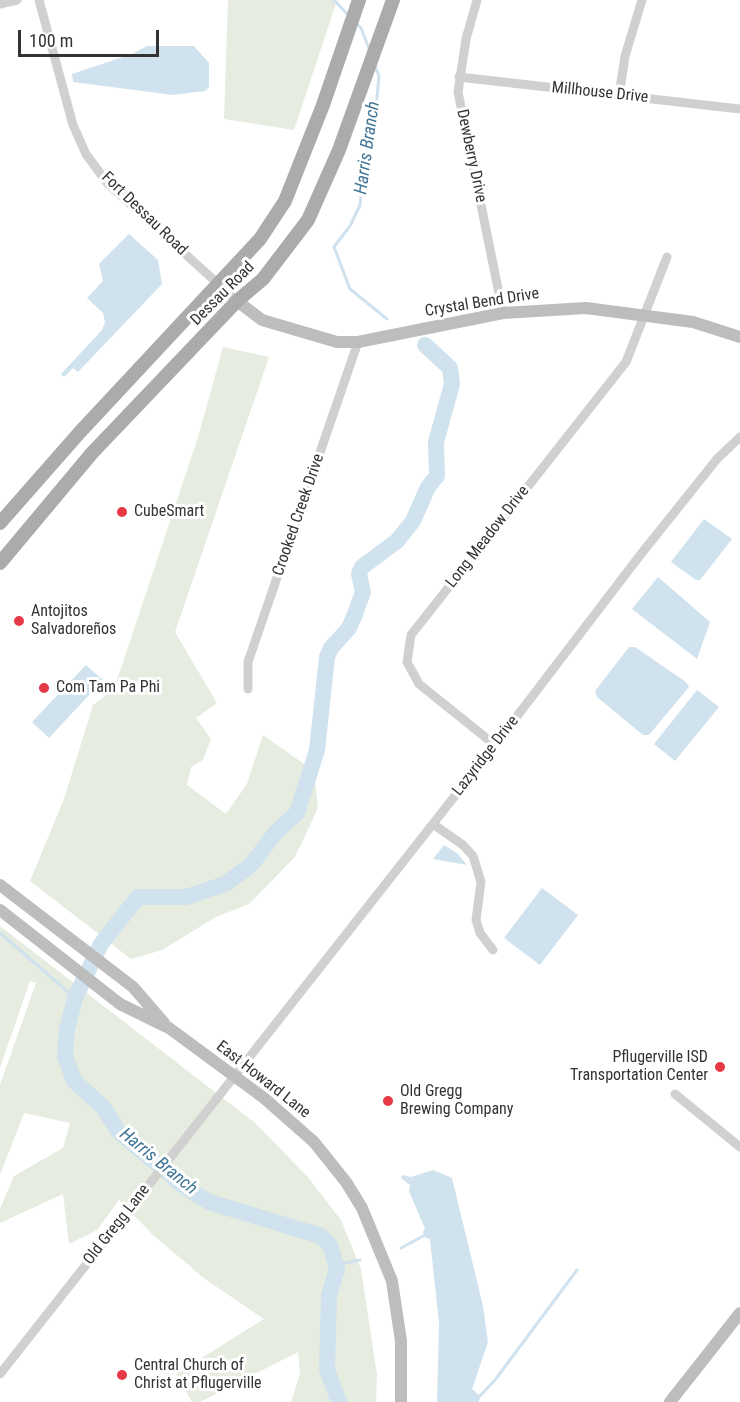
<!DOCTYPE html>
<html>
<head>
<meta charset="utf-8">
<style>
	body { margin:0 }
	#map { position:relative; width:740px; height:1402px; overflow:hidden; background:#fff; font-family:"Roboto Condensed",sans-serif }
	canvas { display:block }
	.scale { position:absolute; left:18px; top:30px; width:141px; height:27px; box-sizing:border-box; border:3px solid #333; border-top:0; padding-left:8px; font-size:18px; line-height:21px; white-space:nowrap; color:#333; -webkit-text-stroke:4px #fff; paint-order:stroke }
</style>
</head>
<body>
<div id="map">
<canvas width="740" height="1402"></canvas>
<div class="scale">100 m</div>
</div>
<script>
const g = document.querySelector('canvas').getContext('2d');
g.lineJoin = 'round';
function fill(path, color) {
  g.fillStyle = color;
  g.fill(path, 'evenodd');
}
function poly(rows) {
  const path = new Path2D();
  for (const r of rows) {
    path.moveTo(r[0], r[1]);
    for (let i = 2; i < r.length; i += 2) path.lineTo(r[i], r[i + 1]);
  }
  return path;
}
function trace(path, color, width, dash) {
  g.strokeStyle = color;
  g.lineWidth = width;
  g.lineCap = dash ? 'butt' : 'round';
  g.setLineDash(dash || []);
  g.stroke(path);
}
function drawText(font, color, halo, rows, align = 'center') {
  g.font = font + ' "Roboto Condensed",sans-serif';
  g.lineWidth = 6;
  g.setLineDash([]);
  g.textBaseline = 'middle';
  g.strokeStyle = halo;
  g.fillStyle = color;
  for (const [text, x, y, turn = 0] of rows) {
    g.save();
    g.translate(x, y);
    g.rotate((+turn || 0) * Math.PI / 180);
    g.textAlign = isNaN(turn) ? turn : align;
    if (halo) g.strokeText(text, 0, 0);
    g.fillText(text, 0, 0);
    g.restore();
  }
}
fill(poly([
	[228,0,337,0,294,130,224,119],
	[223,347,269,357,175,632,217,703,196,718,211,739,203,760,191,767,187,785,226,814,247,784,263,735,314,771,318,808,295,857,249,904,216,917,162,950,131,959,30,881,64,799,93,705,114,689,199,434],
	[0,926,255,1123,307,1176,341,1220,361,1269,377,1375,376,1402,291,1402,300,1374,298,1352,200,1402,192,1402,176,1374,264,1319,205,1279,153,1235,119,1200,97,1230,69,1244,63,1194,0,1223,0,1209,14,1176,63,1148,70,1123,24,1113,0,1175,0,1085,36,983,30,981,0,1068]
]), '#e6ecdf');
fill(poly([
	[147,46,194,46,209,63,209,87,205,91,173,95,73,82,72,74,132,54],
	[129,234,158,260,162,284,78,372,73,368,64,377,61,374,102,330,105,322,103,313,87,298,103,281,99,264],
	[704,519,732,539,700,580,696,580,671,562],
	[658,577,710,622,697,659,632,609],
	[629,647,635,647,686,682,689,687,649,735,643,735,597,697,595,691],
	[86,665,103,680,49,738,32,722],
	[697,690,719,707,675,761,654,744],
	[444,845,458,854,467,865,433,859],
	[542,888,578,915,540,965,504,938],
	[433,1170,452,1178,483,1306,488,1342,472,1389,480,1396,479,1402,437,1402,439,1323,430,1239,425,1238,423,1232,425,1229,409,1191,410,1185,401,1178,402,1175,411,1177]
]), '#cfe2ee');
trace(poly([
	[334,0,349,16],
	[356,23,361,28,370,51],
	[375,66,379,76,377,97,366,151,360,205,350,226,334,247,350,289,387,319],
	[0,933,75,998],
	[401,1248,427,1234],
	[336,1265,360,1260],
	[476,1396,480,1396,495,1380,577,1270]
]), '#cfe2ee', 3);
trace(poly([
	[339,1402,327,1370,329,1296,337,1269,330,1245,321,1236,209,1202,185,1187,118,1131,103,1107,74,1081,65,1056,67,1029,75,998,101,944,138,897,186,897,225,884,251,865,276,832,297,813,317,750,327,657,331,648,349,628,355,614,363,592,359,574,362,567,397,541,413,521,428,487,437,476,436,442,452,384,450,368,425,345]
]), '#cfe2ee', 16);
trace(poly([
	[39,0,73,125,86,154,108,184,237,301],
	[477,0,466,39,458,92,503,313],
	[0,4,17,0],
	[459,77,740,109],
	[619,96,625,56,642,0],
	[248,689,248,662,358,342],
	[495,745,419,684,407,662,411,635,626,362,667,257],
	[433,824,463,845,473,856,481,882,476,920,480,933,493,950],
	[675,1094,740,1147],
	[0,1374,495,745,641,554,717,459,740,437]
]), '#d0d0d0', 9);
trace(poly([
	[237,301,262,320,337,342,358,342,503,313,586,308,693,322,740,337],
	[0,885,133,987,164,1023],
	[0,910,120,1004,169,1028,264,1098,314,1142,346,1182,362,1208,392,1281,401,1341,401,1402],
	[670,1402,740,1313]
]), '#bdbdbd', 12);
trace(poly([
	[0,523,80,432,260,239,285,201,323,105,359,0],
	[0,563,92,453,237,301,263,279,308,220,339,150,393,0]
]), '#ababab', 14);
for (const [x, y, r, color] of [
	[122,512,6,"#e63946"],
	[19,621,6,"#e63946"],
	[44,688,6,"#e63946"],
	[720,1067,6,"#e63946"],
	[388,1101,6,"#e63946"],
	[122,1375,6,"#e63946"]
]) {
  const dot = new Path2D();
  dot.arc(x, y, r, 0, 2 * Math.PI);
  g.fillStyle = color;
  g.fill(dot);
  trace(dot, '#fff', 2);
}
drawText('16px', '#333', '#fff', [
	["Millhouse Drive",600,93,6],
	["Dewberry Drive",471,156,78],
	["Fort Dessau Road",144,214,44],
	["Dessau Road",223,294,-45],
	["Crystal Bend Drive",482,303,-9],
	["Crooked Creek Drive",299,515,-71],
	["Long Meadow Drive",488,537,-52],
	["Lazyridge Drive",486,756,-52],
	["East Howard Lane",263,1080,38],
	["Old Gregg Lane",117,1225,-52]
]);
drawText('16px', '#333', '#fff', [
	["CubeSmart",134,512],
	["Antojitos",31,612],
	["Salvadoreños",31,630],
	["Com Tam Pa Phi",56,688],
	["Pflugerville ISD",708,1058,"right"],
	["Transportation Center",708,1076,"right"],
	["Old Gregg",400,1092],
	["Brewing Company",400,1110],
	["Central Church of",134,1366],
	["Christ at Pflugerville",134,1384]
], 'left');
drawText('italic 18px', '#3f7597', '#fff', [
	["Harris Branch",368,148,-82],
	["Harris Branch",158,1162,39]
]);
</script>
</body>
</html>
